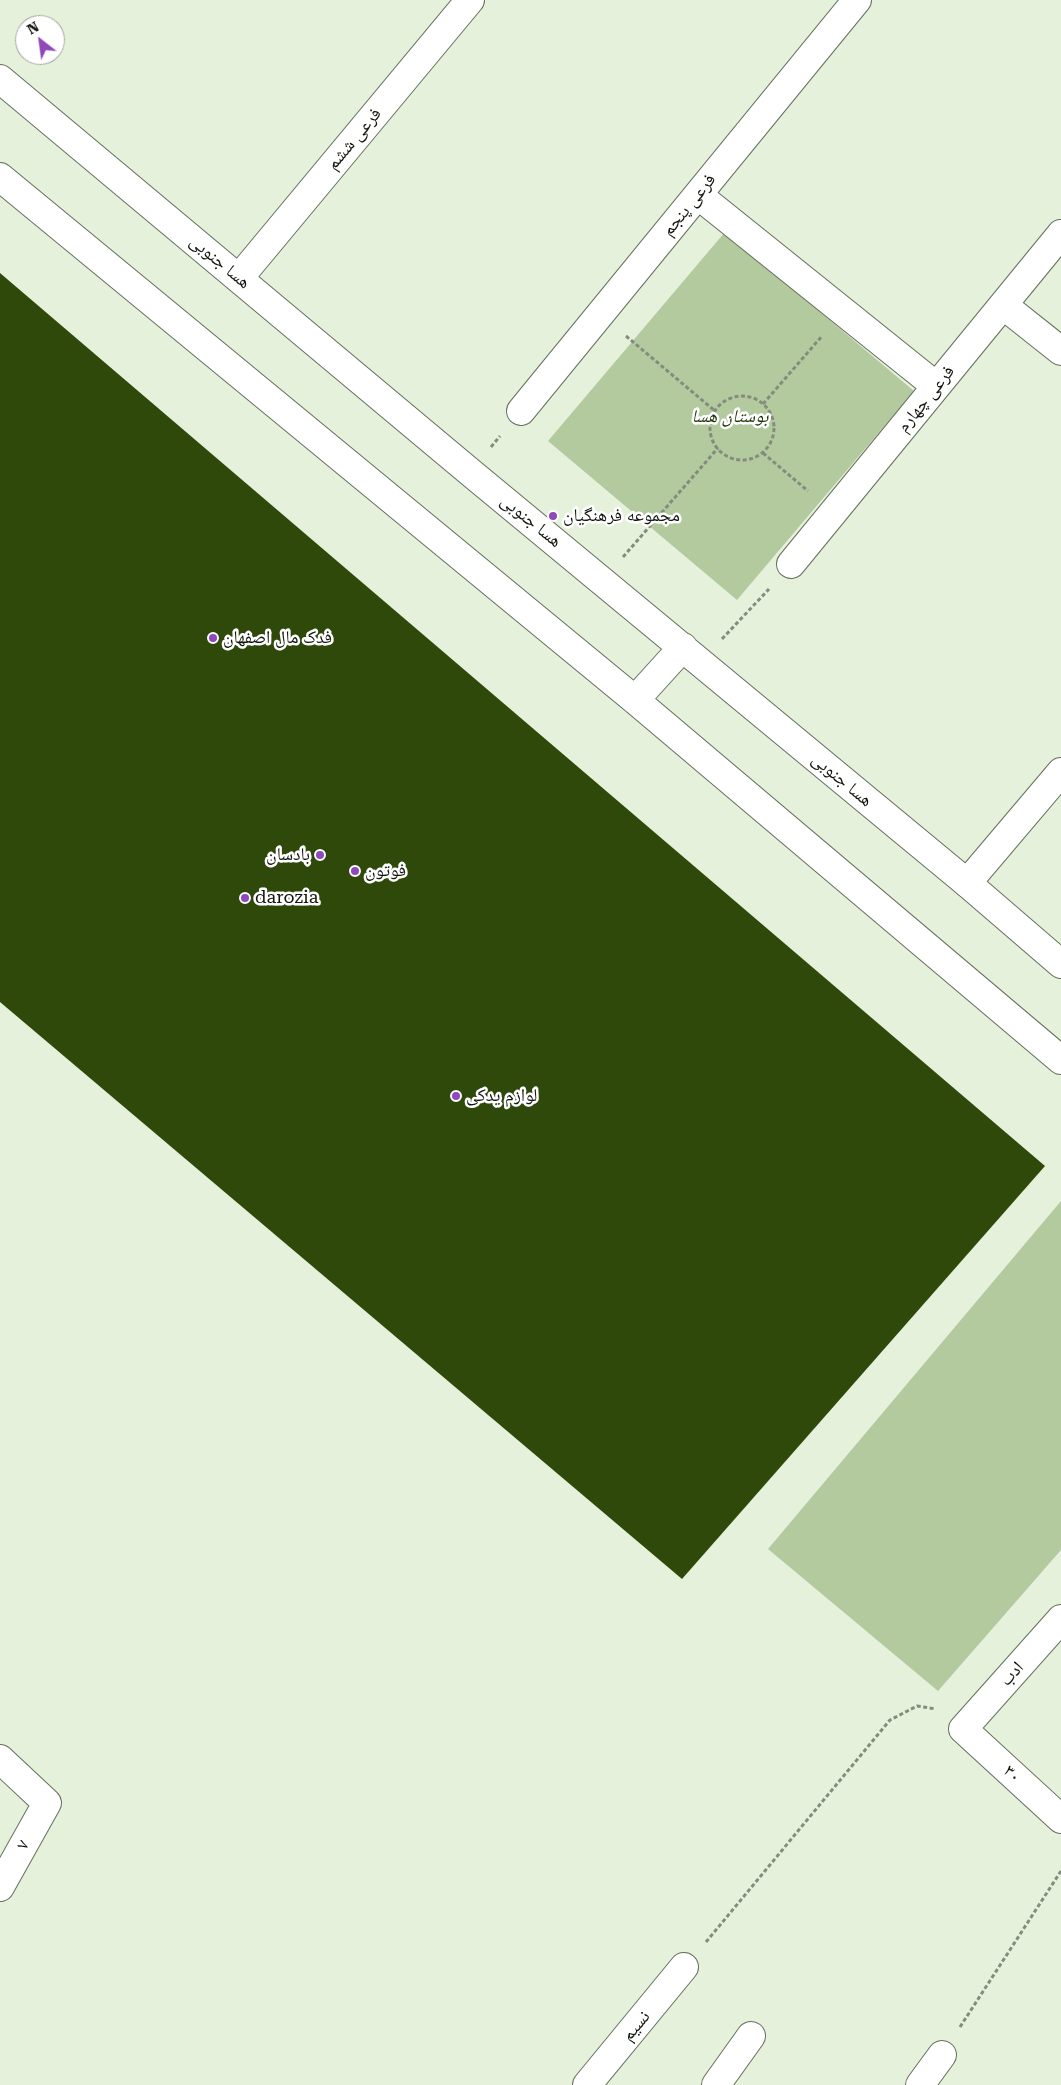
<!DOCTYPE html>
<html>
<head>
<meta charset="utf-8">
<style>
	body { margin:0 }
	#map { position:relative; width:1061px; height:2085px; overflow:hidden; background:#e6f1dc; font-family:"Roboto Serif",serif }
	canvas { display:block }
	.north { position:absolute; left:15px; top:15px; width:50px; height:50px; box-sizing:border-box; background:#fff; border:1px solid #a0a29f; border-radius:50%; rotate:330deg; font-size:14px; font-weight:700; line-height:20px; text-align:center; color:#12160f }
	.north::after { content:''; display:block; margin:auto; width:18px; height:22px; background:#9048ba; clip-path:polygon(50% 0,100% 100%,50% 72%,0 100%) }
</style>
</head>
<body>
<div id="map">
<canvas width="1061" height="2085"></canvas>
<div class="north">N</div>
</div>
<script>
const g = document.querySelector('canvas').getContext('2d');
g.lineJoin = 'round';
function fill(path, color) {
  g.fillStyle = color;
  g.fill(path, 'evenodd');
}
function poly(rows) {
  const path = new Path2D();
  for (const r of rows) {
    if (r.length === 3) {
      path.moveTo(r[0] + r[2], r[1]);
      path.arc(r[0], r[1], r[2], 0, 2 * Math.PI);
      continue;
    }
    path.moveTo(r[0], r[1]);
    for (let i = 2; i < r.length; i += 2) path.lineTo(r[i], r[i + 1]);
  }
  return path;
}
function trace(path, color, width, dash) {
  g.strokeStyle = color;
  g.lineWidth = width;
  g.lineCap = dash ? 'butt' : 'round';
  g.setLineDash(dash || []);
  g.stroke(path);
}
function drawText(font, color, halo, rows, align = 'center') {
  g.font = font + ' "Roboto Serif","Noto Naskh Arabic",serif';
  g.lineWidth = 5;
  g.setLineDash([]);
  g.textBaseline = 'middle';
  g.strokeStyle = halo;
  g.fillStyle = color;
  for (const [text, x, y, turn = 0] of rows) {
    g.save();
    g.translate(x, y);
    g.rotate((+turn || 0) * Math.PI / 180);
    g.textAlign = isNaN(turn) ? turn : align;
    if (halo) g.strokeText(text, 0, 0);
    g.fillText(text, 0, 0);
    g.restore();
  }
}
fill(poly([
	[725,232,914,391,737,600,548,441],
	[1061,1201,1061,1550,938,1691,768,1549]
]), '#b2ca9e');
fill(poly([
	[0,273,1045,1166,682,1579,0,1002]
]), '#2e490a');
const street = poly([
	[698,195,936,386],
	[239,278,470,0],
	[1003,305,1061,351],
	[521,411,857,0],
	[791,564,1061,234],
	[967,883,1061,772],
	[1061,1619,963,1729,1061,1819],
	[0,1759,47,1803,0,1887],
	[587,2085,684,1967],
	[716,2085,751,2036],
	[920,2085,942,2055]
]);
const secondary = poly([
	[0,79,470,472,967,883,1061,964],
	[0,177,635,700,1061,1060],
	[635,700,683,647]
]);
trace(street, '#656f5c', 30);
trace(secondary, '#656f5c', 30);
trace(poly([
	[626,336,715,411],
	[742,428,32],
	[763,404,822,336],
	[491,447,500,436],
	[763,453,808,491],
	[623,557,718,448],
	[722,639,769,589],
	[706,1942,890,1720,917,1706,936,1709],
	[960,2027,1061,1871]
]), '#848c7d', 3, [4, 2.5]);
trace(street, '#fff', 28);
trace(secondary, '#fff', 28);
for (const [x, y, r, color] of [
	[553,516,5,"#9048ba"],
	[213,638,5,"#9048ba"],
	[320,855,5,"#9048ba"],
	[355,871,5,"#9048ba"],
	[245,898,5,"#9048ba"],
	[456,1096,5,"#9048ba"]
]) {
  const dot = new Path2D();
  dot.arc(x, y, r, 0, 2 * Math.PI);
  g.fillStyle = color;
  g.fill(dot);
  trace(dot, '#fff', 2);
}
drawText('18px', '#12160f', '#fff', [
	["فرعی ششم",354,139,-50],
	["فرعی پنجم",689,205,-51],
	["هسا جنوبی",220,262,40],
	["فرعی چهارم",926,399,-51],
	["هسا جنوبی",531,521,39],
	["هسا جنوبی",842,780,40],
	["ادب",1012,1674,-48],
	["۳۰",1012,1774,43],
	["۷",23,1845,-61],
	["نسیم",636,2026,-50]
]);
drawText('italic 18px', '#1d3204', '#fff', [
	["بوستان هسا",730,417]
]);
drawText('18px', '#12160f', '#fff', [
	["مجموعه فرهنگیان",563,516],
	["فدک مال اصفهان",223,638],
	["بادسان",310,855,"right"],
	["فوتون",365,871],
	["darozia",255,898],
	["لوازم یدکی",466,1096]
], 'left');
</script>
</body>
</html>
